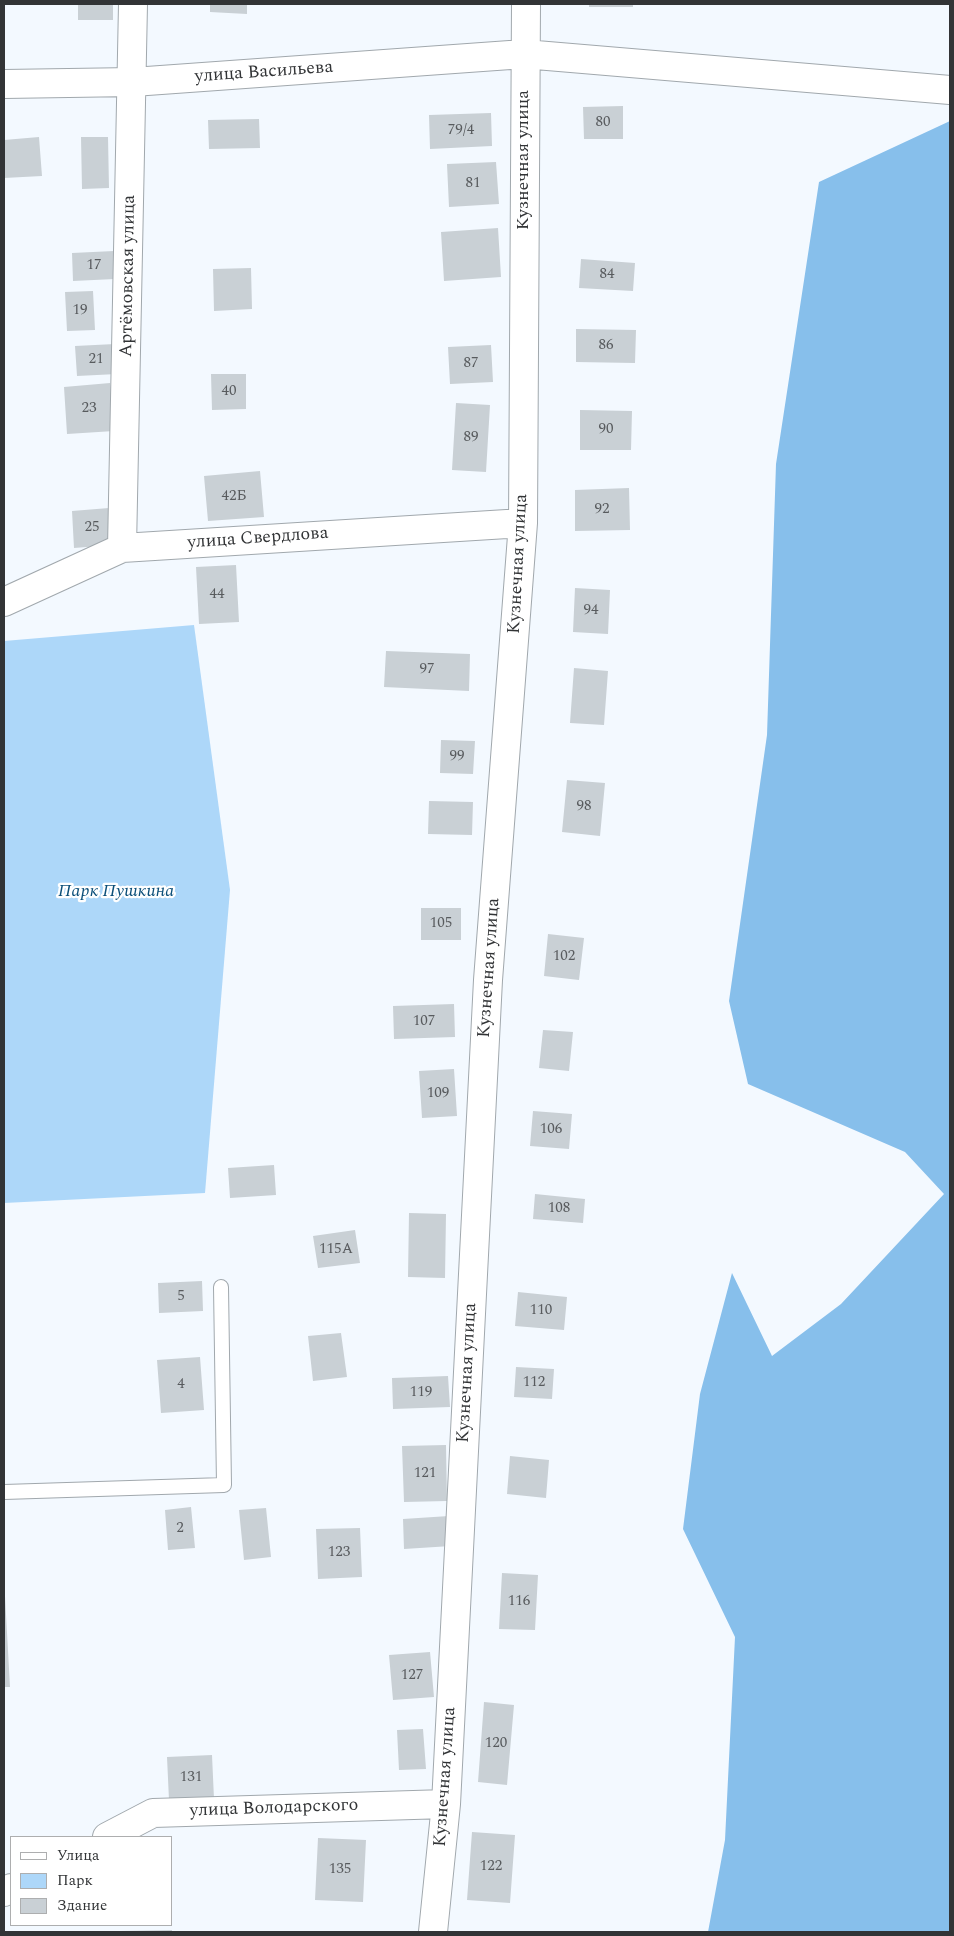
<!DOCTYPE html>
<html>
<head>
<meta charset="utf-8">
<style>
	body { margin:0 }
	#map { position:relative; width:954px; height:1936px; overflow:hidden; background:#f3f9ff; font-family:Spectral,serif }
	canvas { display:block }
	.frame { position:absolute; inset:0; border:5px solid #323436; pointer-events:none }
	.legend { position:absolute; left:10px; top:1836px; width:162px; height:90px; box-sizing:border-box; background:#fff; border:1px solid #adaeaf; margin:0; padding:6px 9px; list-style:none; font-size:15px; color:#323436 }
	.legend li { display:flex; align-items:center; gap:10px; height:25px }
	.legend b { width:25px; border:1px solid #adaeaf }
</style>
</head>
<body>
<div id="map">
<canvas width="954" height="1936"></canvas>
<div class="frame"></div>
<ul class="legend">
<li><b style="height:6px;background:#fff"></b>Улица</li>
<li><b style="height:14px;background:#add7f9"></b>Парк</li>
<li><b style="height:14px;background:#c9d0d5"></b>Здание</li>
</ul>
</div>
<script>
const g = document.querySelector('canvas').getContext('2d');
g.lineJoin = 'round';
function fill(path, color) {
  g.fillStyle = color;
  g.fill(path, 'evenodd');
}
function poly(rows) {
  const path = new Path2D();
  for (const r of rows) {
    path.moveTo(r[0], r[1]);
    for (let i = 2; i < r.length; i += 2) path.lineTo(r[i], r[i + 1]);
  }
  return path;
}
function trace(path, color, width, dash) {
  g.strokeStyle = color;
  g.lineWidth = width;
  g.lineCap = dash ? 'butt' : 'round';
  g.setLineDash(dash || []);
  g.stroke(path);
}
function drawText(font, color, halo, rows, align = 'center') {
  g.font = font + ' Spectral,serif';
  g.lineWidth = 4.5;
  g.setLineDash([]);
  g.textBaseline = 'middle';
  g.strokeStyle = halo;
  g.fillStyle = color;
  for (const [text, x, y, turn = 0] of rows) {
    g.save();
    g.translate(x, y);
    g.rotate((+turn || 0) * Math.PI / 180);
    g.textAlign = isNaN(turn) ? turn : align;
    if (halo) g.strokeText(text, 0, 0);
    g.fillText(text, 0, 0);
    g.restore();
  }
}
fill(poly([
	[194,625,230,890,205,1193,4,1203,4,641]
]), '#add7f9');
fill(poly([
	[950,121,950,1932,708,1932,725,1840,735,1637,683,1529,700,1394,732,1273,772,1356,841,1304,944,1194,905,1152,748,1084,729,1001,767,735,776,464,819,182]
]), '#87bfeb');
fill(poly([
	[78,4,113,4,113,20,78,20],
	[210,4,247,4,247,14,210,12],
	[589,4,633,4,633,7,589,7],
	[623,106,623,139,584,139,583,107],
	[491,113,492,146,430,149,429,115],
	[259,119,260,148,209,149,208,120],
	[39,137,42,176,4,178,4,140],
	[81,137,108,137,109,188,82,189],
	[496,162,499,204,449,207,447,164],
	[498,228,501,277,444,281,441,232],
	[114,251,115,279,73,281,72,253],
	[581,259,635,263,633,291,579,288],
	[251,268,252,309,214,311,213,269],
	[93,291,95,330,67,331,65,292],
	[576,329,636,330,635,363,576,362],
	[115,344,117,374,77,376,75,346],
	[491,345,493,382,450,384,448,347],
	[211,374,246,374,246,409,212,410],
	[110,383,114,431,67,434,64,387],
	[456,403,490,405,486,472,452,470],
	[580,410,632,411,631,450,580,450],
	[260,471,264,517,208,521,204,476],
	[629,488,630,530,575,531,575,490],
	[109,508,112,545,74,548,72,511],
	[236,565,239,622,199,624,196,567],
	[575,588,610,590,608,634,573,632],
	[386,651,470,654,469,691,384,687],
	[574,668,608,671,604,725,570,723],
	[441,740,475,741,473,774,440,773],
	[567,780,605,783,600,836,562,832],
	[429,801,473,802,472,835,428,834],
	[421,908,461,908,461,940,421,940],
	[548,934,584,938,579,980,544,976],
	[454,1004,455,1037,394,1039,393,1006],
	[543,1030,573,1032,569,1071,539,1068],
	[454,1069,457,1116,422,1118,419,1071],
	[533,1111,572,1114,569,1149,530,1146],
	[274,1165,276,1195,230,1198,228,1168],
	[535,1194,585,1199,583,1223,533,1219],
	[409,1213,446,1214,445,1278,408,1277],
	[355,1230,360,1263,318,1268,313,1236],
	[202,1281,203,1311,159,1313,158,1283],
	[518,1292,567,1297,564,1330,515,1326],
	[341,1333,347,1377,313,1381,308,1336],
	[200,1357,204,1410,161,1413,157,1360],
	[516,1367,554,1369,552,1399,514,1397],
	[448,1376,450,1407,393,1409,392,1378],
	[446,1445,447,1501,404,1502,402,1446],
	[510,1456,549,1460,546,1498,507,1494],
	[191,1507,195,1548,168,1550,165,1510],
	[266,1508,271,1557,244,1560,239,1510],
	[449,1516,451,1546,404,1549,403,1519],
	[360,1528,362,1577,318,1579,316,1529],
	[502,1573,538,1575,535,1630,499,1629],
	[4,1578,10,1687,4,1687],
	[430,1652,434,1697,393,1700,389,1655],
	[484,1702,514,1705,507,1785,478,1782],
	[423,1729,426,1769,399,1770,397,1730],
	[212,1755,214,1799,169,1800,167,1757],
	[472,1832,515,1835,510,1903,467,1900],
	[318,1838,366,1840,363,1902,315,1900],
	[172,1930,172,1932,120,1932,120,1931]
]), '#c9d0d5');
const service = poly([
	[4,1492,224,1485,221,1287]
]);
const minor = poly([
	[4,84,133,82,524,54,950,90],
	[122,548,133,4],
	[4,602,122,548,523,523],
	[107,1837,153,1813,446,1804],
	[4,1892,11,1888],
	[433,1932,446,1804,488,980,523,523,526,4]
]);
trace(service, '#a1a8ad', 16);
trace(minor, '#a1a8ad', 30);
trace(service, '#fff', 14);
trace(minor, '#fff', 28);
drawText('15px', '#585b5e', null, [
	["80",603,123],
	["79/4",461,131],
	["81",473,184],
	["17",94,266],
	["84",607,275],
	["19",80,311],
	["86",606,346],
	["21",96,360],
	["87",471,364],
	["40",229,392],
	["23",89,409],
	["90",606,430],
	["89",471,438],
	["42Б",234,497],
	["92",602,510],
	["25",92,528],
	["44",217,595],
	["94",591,611],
	["97",427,670],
	["99",457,757],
	["98",584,807],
	["105",441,924],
	["102",564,957],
	["107",424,1022],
	["109",438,1094],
	["106",551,1130],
	["108",559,1209],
	["115А",336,1250],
	["5",181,1297],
	["110",541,1311],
	["112",534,1383],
	["4",181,1385],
	["119",421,1393],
	["121",425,1474],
	["2",180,1529],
	["123",339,1553],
	["116",519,1602],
	["127",412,1676],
	["120",496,1744],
	["131",191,1778],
	["122",491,1867],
	["135",340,1870]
]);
drawText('18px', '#323436', '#fff', [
	["улица Васильева",264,73,-4],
	["Кузнечная улица",524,160,-90],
	["Артёмовская улица",129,276,-89],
	["улица Свердлова",258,539,-4],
	["Кузнечная улица",519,564,-87],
	["Кузнечная улица",490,968,-86],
	["Кузнечная улица",468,1373,-87],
	["Кузнечная улица",446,1777,-86],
	["улица Володарского",274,1809,-2]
]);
drawText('italic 18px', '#0c4f79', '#fff', [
	["Парк Пушкина",116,892]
]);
</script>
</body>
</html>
